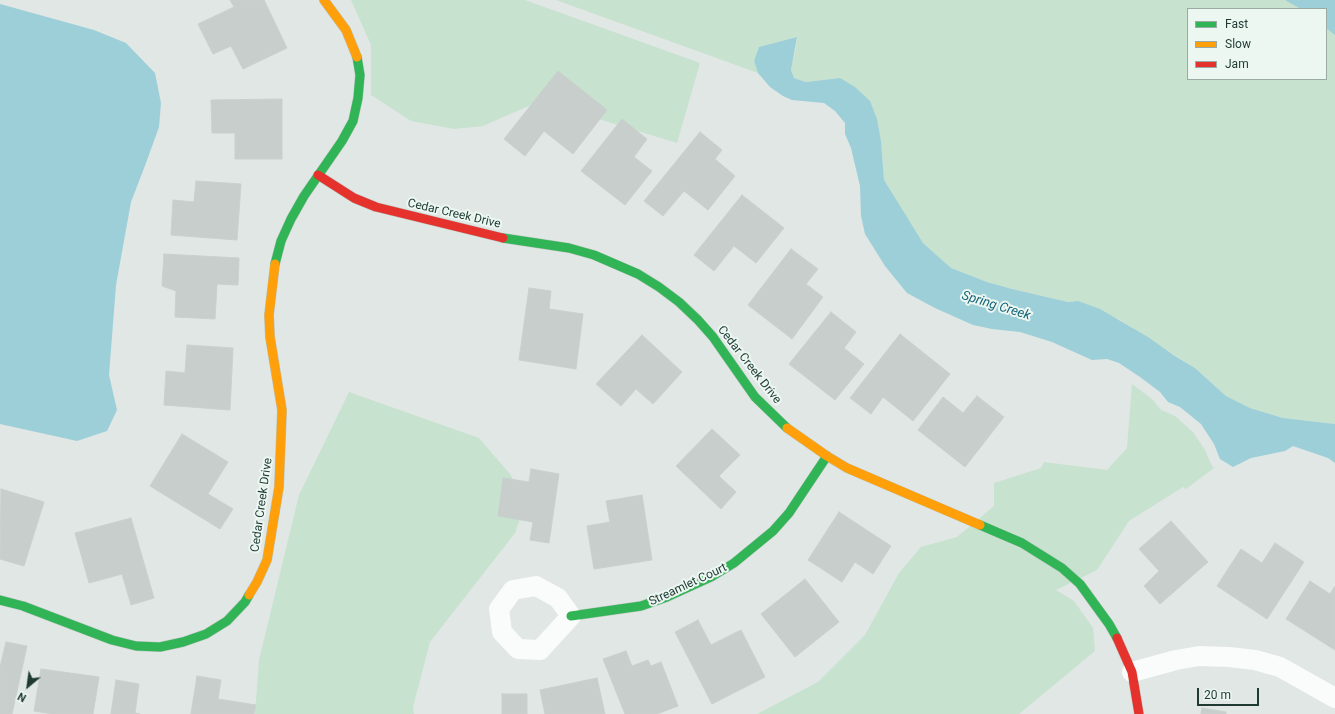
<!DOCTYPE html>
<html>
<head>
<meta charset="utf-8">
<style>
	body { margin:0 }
	#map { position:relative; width:1335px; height:714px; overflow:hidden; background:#e0e7e4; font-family:Roboto,sans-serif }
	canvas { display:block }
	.legend { position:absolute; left:1187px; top:8px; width:140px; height:72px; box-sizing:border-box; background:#edf7f2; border:1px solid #9aaba6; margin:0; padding:5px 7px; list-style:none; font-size:12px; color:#1e3a33 }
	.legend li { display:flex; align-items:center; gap:8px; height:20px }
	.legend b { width:20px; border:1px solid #9aaba6 }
	.north { position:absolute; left:8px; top:666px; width:40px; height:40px; -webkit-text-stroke:3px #edf7f2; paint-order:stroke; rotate:209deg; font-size:11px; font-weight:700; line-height:16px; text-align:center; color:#1e3a33 }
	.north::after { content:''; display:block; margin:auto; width:14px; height:18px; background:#1e3a33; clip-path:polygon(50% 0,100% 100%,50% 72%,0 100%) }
	.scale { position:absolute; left:1197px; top:688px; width:62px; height:18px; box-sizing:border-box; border:2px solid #1e3a33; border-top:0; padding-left:5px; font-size:12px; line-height:14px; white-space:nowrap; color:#1e3a33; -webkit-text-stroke:3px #edf7f2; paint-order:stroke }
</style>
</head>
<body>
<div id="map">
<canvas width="1335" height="714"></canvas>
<ul class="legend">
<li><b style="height:5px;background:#30b455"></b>Fast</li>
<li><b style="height:5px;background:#ff9f0a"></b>Slow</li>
<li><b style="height:5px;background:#e5322d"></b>Jam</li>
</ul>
<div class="north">N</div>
<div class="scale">20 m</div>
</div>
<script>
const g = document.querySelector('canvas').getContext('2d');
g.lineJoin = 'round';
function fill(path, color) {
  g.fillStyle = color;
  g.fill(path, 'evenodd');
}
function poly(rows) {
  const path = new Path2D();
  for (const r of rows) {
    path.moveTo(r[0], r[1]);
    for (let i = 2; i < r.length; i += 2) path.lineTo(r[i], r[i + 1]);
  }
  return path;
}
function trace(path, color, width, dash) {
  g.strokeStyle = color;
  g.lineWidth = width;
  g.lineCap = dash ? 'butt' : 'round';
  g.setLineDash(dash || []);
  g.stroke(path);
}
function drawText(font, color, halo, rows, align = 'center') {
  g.font = font + ' Roboto,sans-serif';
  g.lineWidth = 4;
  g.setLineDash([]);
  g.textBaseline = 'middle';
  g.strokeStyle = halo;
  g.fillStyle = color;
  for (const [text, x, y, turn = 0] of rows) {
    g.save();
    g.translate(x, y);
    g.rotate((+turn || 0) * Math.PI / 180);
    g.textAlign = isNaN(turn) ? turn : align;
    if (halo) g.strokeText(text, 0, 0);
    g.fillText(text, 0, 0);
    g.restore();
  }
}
fill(poly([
	[351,0,525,0,700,63,677,143,540,101,483,126,454,129,411,121,371,95,371,45],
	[556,0,1335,0,1335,424,1283,418,1250,408,1226,396,1195,368,1120,320,1078,301,1068,302,1012,289,987,282,951,268,923,243,892,194,884,180,881,141,840,78,806,82,794,78,791,70,796,47,797,37,760,47,754,61,758,73],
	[1188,9,1326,9,1326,79,1188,79],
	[1132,384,1153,400,1161,410,1175,416,1193,432,1205,450,1211,464,1214,468,1186,489,1183,487,1129,521,1097,570,1056,590,1074,601,1093,628,1095,651,1019,714,757,714,818,682,865,635,899,573,921,547,957,537,994,506,994,483,1041,468,1044,462,1107,470,1127,448],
	[349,392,479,438,510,474,526,501,515,533,430,642,413,707,414,714,255,714,259,660,299,495]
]), '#c8e2d0');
fill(poly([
	[1285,0,1335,0,1335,35,1326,28,1326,9,1301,9],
	[0,4,94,30,126,43,155,73,161,103,159,127,146,163,131,202,116,285,109,375,117,410,107,431,77,441,0,424],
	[797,37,791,70,794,78,806,82,840,78,855,87,870,101,877,119,881,141,884,180,923,243,951,268,987,282,1012,289,1068,302,1078,301,1100,309,1148,337,1175,356,1195,368,1226,396,1250,408,1283,418,1335,424,1335,463,1328,458,1293,446,1285,451,1251,458,1233,467,1220,459,1214,444,1201,424,1180,407,1168,402,1160,392,1140,377,1119,363,1107,359,1092,360,1052,342,1020,332,992,329,973,325,935,308,907,293,885,266,865,234,861,216,860,186,851,148,845,134,845,123,835,111,824,103,792,100,783,96,770,87,758,73,754,61,759,47]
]), '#9dcfd8');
const building = poly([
	[230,0,264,0,287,48,243,69,231,46,213,54,198,24,234,7,230,0],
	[558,71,607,110,573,154,544,131,525,156,504,139,558,71],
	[282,99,282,159,235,159,235,133,212,133,211,100,282,99],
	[622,119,647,139,634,157,652,171,625,205,581,171,622,119],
	[700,132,722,150,715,159,735,176,708,210,684,191,663,216,644,201,700,132],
	[196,181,241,184,237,240,171,235,173,200,194,202,196,181],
	[742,195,784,228,756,263,734,246,714,271,694,255,742,195],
	[791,249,818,269,806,284,823,297,792,339,748,305,791,249],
	[164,254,239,258,238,285,217,284,215,319,175,317,176,291,162,286,164,254],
	[529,288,551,291,549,309,583,314,576,369,519,360,529,288],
	[831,312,856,332,844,348,864,364,835,400,789,364,831,312],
	[900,334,950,374,913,421,883,397,871,414,850,398,900,334],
	[642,335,682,372,653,404,636,389,621,406,596,384,642,335],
	[187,345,233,348,230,410,164,405,166,371,185,373,187,345],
	[977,396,1004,417,965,467,918,430,943,397,963,413,977,396],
	[712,429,740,455,719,476,736,492,721,509,676,466,712,429],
	[182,434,228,462,208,494,233,509,220,529,150,486,182,434],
	[531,469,559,474,549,543,530,540,533,522,498,516,503,478,529,482,531,469],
	[1,489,44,502,24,566,0,559,1,489],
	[642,495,652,560,594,569,587,526,610,522,606,501,642,495],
	[839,512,891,546,873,574,855,562,842,582,808,560,839,512],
	[131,518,154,598,131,605,122,574,89,583,75,533,131,518],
	[1171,521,1208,562,1160,604,1144,586,1159,571,1139,549,1171,521],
	[1275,543,1304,562,1267,619,1217,586,1241,549,1262,563,1275,543],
	[805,579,839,622,795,657,761,614,805,579],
	[1310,581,1330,594,1335,586,1335,650,1286,619,1310,581],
	[698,620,711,645,741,630,765,677,712,704,675,632,698,620],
	[6,642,27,646,12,714,0,714,0,667,6,642],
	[626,651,632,666,648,660,651,666,661,662,678,706,657,714,625,714,603,659,626,651],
	[41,669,99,677,93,714,53,714,34,711,41,669],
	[197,676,221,680,218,699,256,705,254,714,191,714,197,676],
	[597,678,605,714,545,714,540,690,597,678],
	[116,680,139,684,135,713,140,714,111,714,116,680],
	[502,694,527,694,527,714,502,714,502,694],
	[1202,708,1226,712,1226,714,1201,714,1202,708]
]);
fill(building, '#c7cecb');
trace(building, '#c9d0cd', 1);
const fast = poly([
	[503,238,569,248,594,255,638,274,659,287,679,302,698,320,713,337,755,397,787,428],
	[275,264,281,241,291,219,304,196,342,141,353,121,358,98,360,75,357,57],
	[980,525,1022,543,1062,568,1080,584,1109,624,1117,638],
	[0,600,23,606,112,640,136,646,160,647,183,642,206,634,227,621,245,602,249,595],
	[571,616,641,606,667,597,711,577,734,563,773,531,789,513,827,456]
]);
const slow = poly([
	[324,0,346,30,357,57],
	[787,428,827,456,847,468,980,525],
	[249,595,257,582,267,560,279,487,282,410,270,337,269,315,275,264]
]);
const jam = poly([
	[318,175,354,198,376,207,503,238],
	[1117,638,1132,672,1139,714]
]);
trace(fast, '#b9c4bf', 10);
trace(slow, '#b9c4bf', 10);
trace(jam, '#b9c4bf', 10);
trace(poly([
	[536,586,558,598,571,616,540,650,518,649,502,632,499,609,513,590,536,586],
	[1132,672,1176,660,1199,656,1229,657,1255,660,1280,667,1335,698]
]), '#fafbfb', 20);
trace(fast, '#30b455', 9);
trace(slow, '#ff9f0a', 9);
trace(jam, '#e5322d', 9);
drawText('12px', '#1e3a33', '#edf7f2', [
	["Cedar Creek Drive",454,214,13],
	["Cedar Creek Drive",749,365,52],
	["Cedar Creek Drive",262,505,-82],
	["Streamlet Court",688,585,-25]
]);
drawText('italic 13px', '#166678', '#edf7f2', [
	["Spring Creek",996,306,17]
]);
</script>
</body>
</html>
